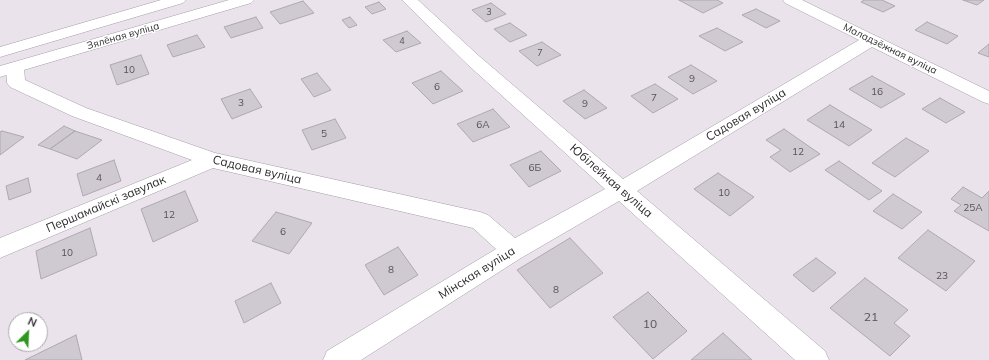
<!DOCTYPE html>
<html>
<head>
<meta charset="utf-8">
<style>
	body { margin:0 }
	#map { position:relative; width:989px; height:360px; overflow:hidden; background:#eae3eb; font-family:Mulish,sans-serif }
	canvas { display:block }
	.north { position:absolute; left:8px; top:312px; width:40px; height:40px; box-sizing:border-box; background:#fff; border:1px solid #abaaab; border-radius:50%; rotate:24deg; font-size:11px; font-weight:700; line-height:16px; text-align:center; color:#2d2a2d }
	.north::after { content:''; display:block; margin:auto; width:14px; height:18px; background:#2f961d; clip-path:polygon(50% 0,100% 100%,50% 72%,0 100%) }
</style>
</head>
<body>
<div id="map">
<canvas width="989" height="360"></canvas>
<div class="north">N</div>
</div>
<script>
const g = document.querySelector('canvas').getContext('2d');
g.lineJoin = 'round';
function fill(path, color) {
  g.fillStyle = color;
  g.fill(path, 'evenodd');
}
function poly(rows) {
  const path = new Path2D();
  for (const r of rows) {
    path.moveTo(r[0], r[1]);
    for (let i = 2; i < r.length; i += 2) path.lineTo(r[i], r[i + 1]);
  }
  return path;
}
function trace(path, color, width, dash) {
  g.strokeStyle = color;
  g.lineWidth = width;
  g.lineCap = dash ? 'butt' : 'round';
  g.setLineDash(dash || []);
  g.stroke(path);
}
function drawText(font, color, halo, rows, align = 'center') {
  g.font = font + ' Mulish,sans-serif';
  g.lineWidth = 3;
  g.setLineDash([]);
  g.textBaseline = 'middle';
  g.strokeStyle = halo;
  g.fillStyle = color;
  for (const [text, x, y, turn = 0] of rows) {
    g.save();
    g.translate(x, y);
    g.rotate((+turn || 0) * Math.PI / 180);
    g.textAlign = isNaN(turn) ? turn : align;
    if (halo) g.strokeText(text, 0, 0);
    g.fillText(text, 0, 0);
    g.restore();
  }
}
const building = poly([
	[679,0,717,0,723,3,703,13,679,0],
	[864,0,882,0,895,6,883,12,861,2,864,0],
	[963,0,984,0,977,5,963,0],
	[303,1,314,13,280,24,270,12,303,1],
	[379,2,386,9,372,14,365,7,379,2],
	[491,3,506,14,486,22,472,10,491,3],
	[756,9,780,21,766,28,742,15,756,9],
	[256,17,263,28,231,38,224,27,256,17],
	[350,17,357,25,349,28,342,20,350,17],
	[927,22,958,36,947,44,915,30,927,22],
	[510,23,527,35,510,42,494,29,510,23],
	[717,28,743,42,725,51,699,36,717,28],
	[407,31,421,43,396,52,383,40,407,31],
	[197,35,205,47,173,57,167,45,197,35],
	[542,42,561,55,537,66,519,51,542,42],
	[989,44,989,57,978,53,989,44],
	[141,55,149,74,117,85,110,65,141,55],
	[691,65,717,81,693,94,668,77,691,65],
	[441,71,463,91,433,104,412,83,441,71],
	[317,73,331,90,314,97,301,79,317,73],
	[872,76,905,94,881,108,849,89,872,76],
	[655,84,678,99,653,113,631,96,655,84],
	[250,89,262,107,232,119,221,99,250,89],
	[584,90,607,108,585,119,563,101,584,90],
	[940,98,965,112,946,123,922,109,940,98],
	[830,105,872,130,849,146,807,120,830,105],
	[493,109,510,127,473,142,457,124,493,109],
	[335,119,346,138,312,150,302,130,335,119],
	[64,126,75,131,50,149,38,145,64,126],
	[784,129,820,154,790,172,770,157,781,150,766,140,784,129],
	[2,131,24,137,0,155,0,132,2,131],
	[75,131,102,140,77,159,50,149,75,131],
	[906,138,929,151,895,177,872,163,906,138],
	[541,151,561,171,529,187,510,165,541,151],
	[114,160,121,181,83,196,77,174,114,160],
	[839,161,882,191,869,200,825,170,839,161],
	[718,173,754,197,730,216,694,189,718,173],
	[28,178,31,192,9,200,6,186,28,178],
	[963,187,982,198,989,191,989,231,954,211,961,205,951,199,963,187],
	[185,191,198,221,153,242,141,209,185,191],
	[893,194,922,212,902,229,873,211,893,194],
	[276,212,312,223,289,254,252,241,276,212],
	[90,228,97,255,41,279,36,251,90,228],
	[928,230,975,261,946,291,898,258,928,230],
	[570,238,603,273,550,308,517,270,570,238],
	[398,247,418,275,384,295,365,265,398,247],
	[816,258,836,273,813,292,793,275,816,258],
	[865,278,908,310,894,323,910,336,890,356,830,308,865,278],
	[271,283,281,303,244,323,235,301,271,283],
	[648,292,687,331,653,359,613,317,648,292],
	[723,333,752,360,691,360,723,333],
	[76,335,82,360,25,360,76,335]
]);
fill(building, '#cfc9d1');
trace(building, '#aea8af', 1);
const street = poly([
	[402,0,418,0,479,56,623,179,859,40,785,3,783,0,802,0,989,91,989,104,983,102,872,47,637,191,825,351,829,360,795,360,619,201,521,258,361,360,323,360,327,351,496,249,473,228,213,168,0,258,0,238,192,160,72,116,10,87,7,83,6,68,9,64,15,63,21,64,24,68,25,80,86,108,215,153,480,212,488,215,515,238,605,189,467,64,402,0]
]);
const secondary = poly([
	[161,0,186,0,183,3,0,57,0,47,161,0],
	[229,0,254,0,251,3,0,77,0,66,229,0]
]);
trace(street, '#a49ea5', 1);
trace(secondary, '#a49ea5', 1);
fill(street, '#fff');
fill(secondary, '#fff');
drawText('9px', '#565256', null, [
	["3",489,12],
	["4",402,41],
	["7",540,53]
]);
drawText('10px', '#2d2a2d', '#fff', [
	["Зялёная вуліца",123,36,-16],
	["Маладзёжная вуліца",890,49,26]
]);
drawText('10px', '#565256', null, [
	["10",129,70],
	["9",692,79],
	["6",437,87],
	["16",877,92],
	["7",654,98],
	["3",241,103],
	["9",585,104],
	["6А",483,125],
	["14",839,125],
	["5",324,134],
	["12",798,152],
	["6Б",535,168],
	["4",99,178],
	["10",724,193],
	["25А",973,208],
	["12",169,215],
	["6",283,232],
	["10",67,253],
	["8",391,270],
	["23",942,276],
	["8",556,290]
]);
drawText('12px', '#2d2a2d', '#fff', [
	["Садовая вуліца",746,115,-31],
	["Садовая вуліца",257,170,13],
	["Юбілейная вуліца",611,181,41],
	["Першамайскі завулак",106,204,-23],
	["Мінская вуліца",477,273,-32]
]);
drawText('12px', '#565256', null, [
	["21",871,317],
	["10",650,324]
]);
</script>
</body>
</html>
